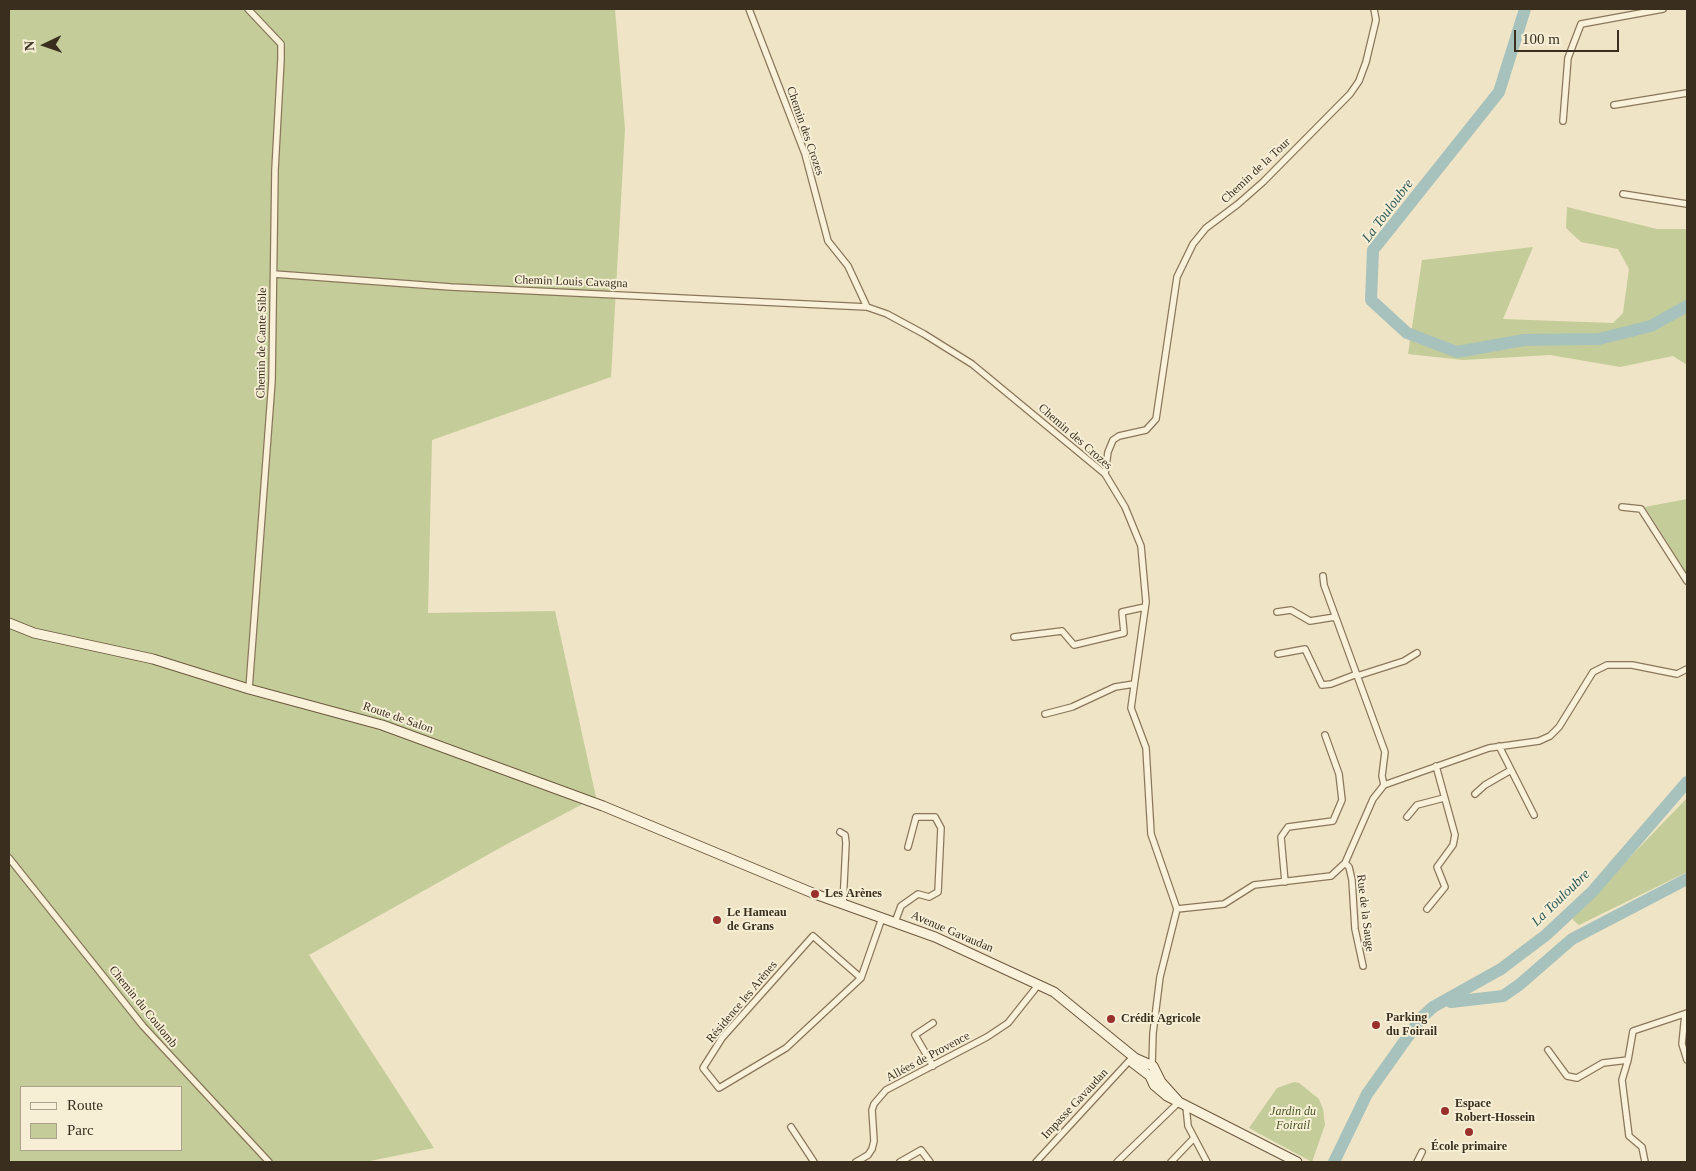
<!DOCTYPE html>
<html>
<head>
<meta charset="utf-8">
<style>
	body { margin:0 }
	#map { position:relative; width:1696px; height:1171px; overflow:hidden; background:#efe4c6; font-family:"Times New Roman",serif }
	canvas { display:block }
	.frame { position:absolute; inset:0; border:10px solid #3a2e1f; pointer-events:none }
	.legend { position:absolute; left:20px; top:1086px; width:162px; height:65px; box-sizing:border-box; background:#f6eed5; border:1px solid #aba18c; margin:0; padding:6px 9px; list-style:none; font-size:15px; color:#3a2e1f }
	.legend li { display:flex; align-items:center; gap:10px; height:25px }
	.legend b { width:25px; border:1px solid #aba18c }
	.north { position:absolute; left:20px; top:20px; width:50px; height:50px; -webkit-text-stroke:4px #f6eed5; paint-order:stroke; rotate:267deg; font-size:14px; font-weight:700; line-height:20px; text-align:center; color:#3a2e1f }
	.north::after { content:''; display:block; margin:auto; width:18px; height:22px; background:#3a2e1f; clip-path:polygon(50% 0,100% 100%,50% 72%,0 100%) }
	.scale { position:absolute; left:1514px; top:30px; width:105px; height:22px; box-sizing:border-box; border:2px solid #3a2e1f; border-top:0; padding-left:6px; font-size:15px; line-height:18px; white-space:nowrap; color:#3a2e1f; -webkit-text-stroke:4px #f6eed5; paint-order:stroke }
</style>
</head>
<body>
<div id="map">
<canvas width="1696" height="1171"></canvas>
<div class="frame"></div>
<ul class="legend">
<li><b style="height:6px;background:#f9f1d9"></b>Route</li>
<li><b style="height:14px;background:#c4cd99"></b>Parc</li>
</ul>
<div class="north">N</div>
<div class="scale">100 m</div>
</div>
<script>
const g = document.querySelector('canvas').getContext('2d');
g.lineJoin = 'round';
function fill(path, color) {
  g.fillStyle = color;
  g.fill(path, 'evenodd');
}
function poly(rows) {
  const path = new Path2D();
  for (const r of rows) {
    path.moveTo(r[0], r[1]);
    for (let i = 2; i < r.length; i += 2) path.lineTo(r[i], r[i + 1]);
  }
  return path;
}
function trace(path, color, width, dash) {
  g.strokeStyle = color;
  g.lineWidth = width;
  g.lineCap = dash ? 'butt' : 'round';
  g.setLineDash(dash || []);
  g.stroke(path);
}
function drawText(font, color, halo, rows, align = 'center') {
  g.font = font + ' "Times New Roman",serif';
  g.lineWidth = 4;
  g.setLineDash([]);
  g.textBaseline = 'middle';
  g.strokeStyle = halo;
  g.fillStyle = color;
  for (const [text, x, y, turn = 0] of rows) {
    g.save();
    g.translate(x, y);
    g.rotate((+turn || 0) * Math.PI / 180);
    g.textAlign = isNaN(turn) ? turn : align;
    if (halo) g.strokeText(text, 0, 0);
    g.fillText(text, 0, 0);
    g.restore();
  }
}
fill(poly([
	[9,9,615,9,625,129,611,377,432,440,428,613,555,611,596,797,507,844,309,955,434,1148,365,1162,9,1162],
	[21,1087,181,1087,181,1150,21,1150],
	[1567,207,1657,229,1687,229,1687,365,1673,356,1620,367,1550,355,1463,360,1408,354,1422,260,1533,247,1503,319,1613,323,1623,313,1629,269,1618,249,1581,242,1566,228],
	[1687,499,1687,574,1645,507],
	[1687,798,1687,872,1579,925,1573,920,1573,916],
	[1294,1082,1299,1083,1319,1099,1323,1109,1325,1125,1312,1162,1249,1128,1277,1088]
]), '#c4cd99');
trace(poly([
	[1525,9,1499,92,1373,250,1371,300,1407,333,1457,352,1524,340,1599,339,1651,326,1687,306],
	[1451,1002,1503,996,1519,985,1572,939,1687,879],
	[1334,1162,1367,1094,1421,1018,1433,1007,1501,969,1546,935,1592,892,1687,782]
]), '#a7c2bc', 12);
const street = poly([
	[248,9,281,44,281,59,275,170,272,381,249,689],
	[749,9,805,154,828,241,848,266,867,307],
	[1614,105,1687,93],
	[1563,121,1568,58,1581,24,1663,9],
	[1623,194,1687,204],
	[274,274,451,287,867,307,887,314,924,334,972,364,1105,474,1125,507,1141,546,1146,602,1131,708,1146,748,1151,834,1177,909,1160,977,1153,1033,1152,1065],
	[1105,474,1108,452,1113,440,1119,436,1146,430,1156,419,1177,277,1193,244,1206,228,1238,204,1263,182,1350,94,1359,81,1366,62,1376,20,1374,9],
	[1622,507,1641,509,1687,581],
	[1323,576,1324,585,1385,752,1382,776,1384,785],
	[1277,612,1291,610,1310,621,1335,617],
	[1014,637,1062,631,1074,645,1124,633,1122,612,1145,607],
	[1278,654,1305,649,1322,685,1331,684,1357,674],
	[1357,676,1404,661,1417,653],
	[1045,714,1072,707,1115,687,1134,684],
	[1499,746,1534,815],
	[1475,794,1485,785,1511,770],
	[1407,817,1417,805,1444,798],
	[840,832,845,835,846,843,843,904],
	[9,858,143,1026,269,1162],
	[1345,863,1349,867,1352,880,1355,929,1363,966],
	[1285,882,1281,837,1288,827,1333,821,1342,800,1339,774,1325,735],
	[1177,909,1224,904,1254,885,1331,876,1345,863,1373,799,1384,785,1489,748,1539,741,1550,736,1559,727,1593,672,1607,665,1632,665,1677,674,1687,669],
	[1427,909,1445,887,1437,867,1453,845,1455,835,1436,766],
	[895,922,901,906,918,894,929,897,938,892,941,828,935,817,916,817,908,847],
	[861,978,813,936,722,1038,703,1068,719,1088,786,1048,861,978,882,918],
	[1685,1014,1682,1044,1687,1060],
	[1548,1050,1567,1076,1577,1078,1603,1063,1628,1060,1633,1031,1687,1013],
	[1628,1060,1622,1080,1629,1136,1642,1147,1645,1162],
	[933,1066,915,1035,933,1023],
	[1186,1106,1188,1126,1207,1162],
	[791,1127,814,1162],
	[856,1162,868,1155,872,1149,874,1141,872,1110,874,1104,886,1090,987,1037,1008,1023,1039,984],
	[900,1162,921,1150,930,1162],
	[1036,1162,1130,1060],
	[1117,1162,1179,1102],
	[1171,1162,1194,1138],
	[1417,1162,1422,1152]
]);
const secondary = poly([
	[9,623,34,633,153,659,249,689,382,725,603,806,815,894,935,937,1054,992,1135,1058,1153,1066,1161,1082,1179,1102],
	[1133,1063,1150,1076,1154,1085,1167,1096,1297,1162]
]);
trace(street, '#8a775b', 8);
trace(secondary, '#6c583e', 11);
trace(street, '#f9f1d9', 5.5);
trace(secondary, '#f9f1d9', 9);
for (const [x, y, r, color] of [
	[815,894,5,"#9a302b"],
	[717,920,5,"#9a302b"],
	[1111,1019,5,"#9a302b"],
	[1376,1025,5,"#9a302b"],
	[1445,1111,5,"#9a302b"],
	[1469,1132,5,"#9a302b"]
]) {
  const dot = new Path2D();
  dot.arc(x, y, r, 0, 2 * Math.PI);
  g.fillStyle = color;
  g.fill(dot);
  trace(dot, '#f6eed5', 2);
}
drawText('12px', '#3a2e1f', '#f6eed5', [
	["Chemin des Crozes",805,131,71],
	["Chemin de la Tour",1256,171,-43],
	["Chemin Louis Cavagna",571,282,2],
	["Chemin de Cante Sible",262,343,-89],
	["Chemin des Crozes",1075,437,41],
	["Route de Salon",398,718,19],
	["Rue de la Sauge",1365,913,83],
	["Avenue Gavaudan",952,932,23],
	["Résidence les Arènes",742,1002,-50],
	["Chemin du Coulomb",143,1007,51],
	["Allées de Provence",928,1057,-28],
	["Impasse Gavaudan",1075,1104,-47]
]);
drawText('bold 12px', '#3a2e1f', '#f6eed5', [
	["Les Arènes",825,894],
	["Le Hameau",727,913],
	["de Grans",727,927],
	["Parking",1386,1018],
	["du Foirail",1386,1032],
	["Crédit Agricole",1121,1019],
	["Espace",1455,1104],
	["Robert-Hossein",1455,1118],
	["École primaire",1469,1147,"center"]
], 'left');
drawText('italic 12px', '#485726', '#f6eed5', [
	["Jardin du",1293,1112],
	["Foirail",1293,1126]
]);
drawText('italic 14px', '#2e5a59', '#f6eed5', [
	["La Touloubre",1388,211,-53],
	["La Touloubre",1561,898,-44]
]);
</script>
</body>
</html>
